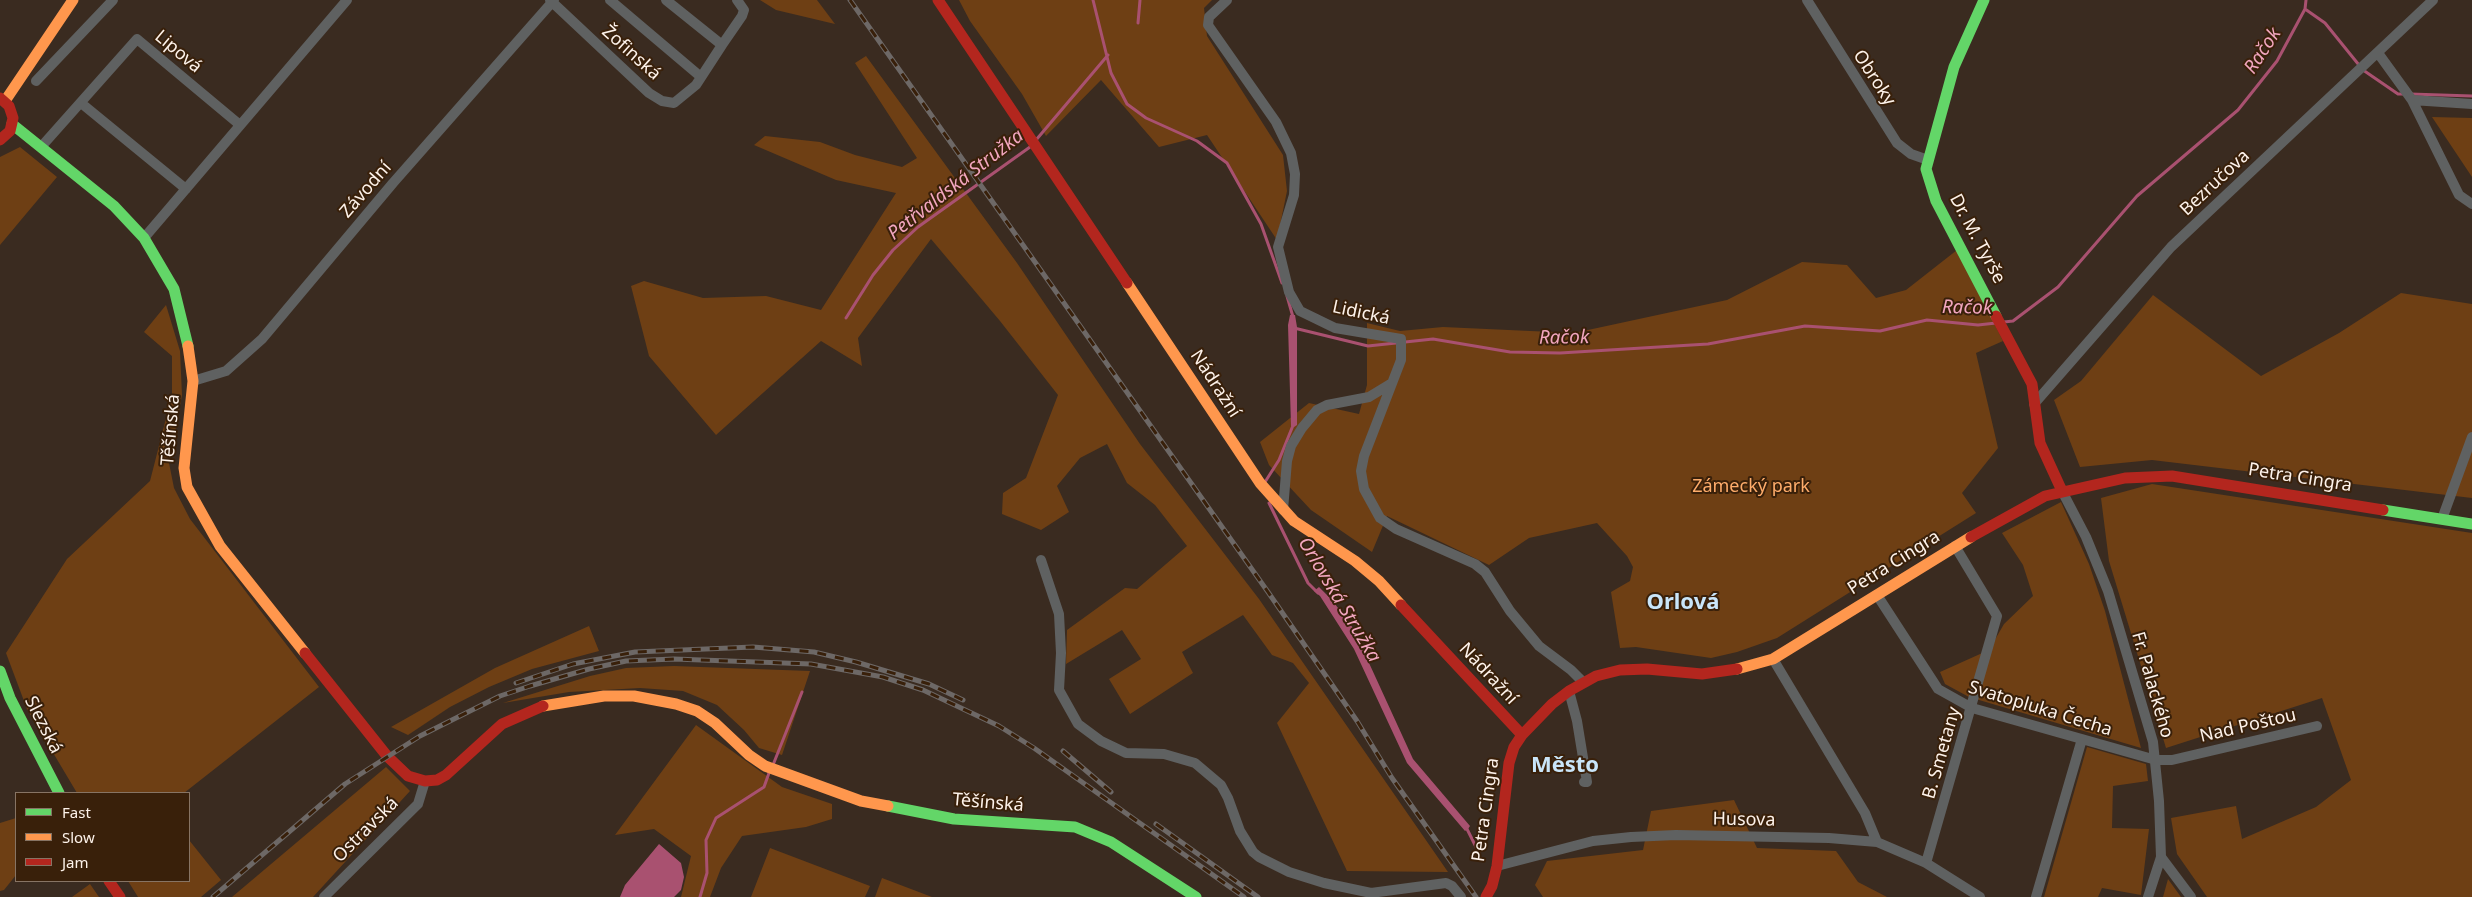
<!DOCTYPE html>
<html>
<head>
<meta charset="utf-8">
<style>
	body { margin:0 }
	#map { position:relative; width:2472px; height:897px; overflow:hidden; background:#3a2b20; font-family:"Noto Sans",sans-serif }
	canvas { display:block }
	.legend { position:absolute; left:15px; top:792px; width:175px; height:90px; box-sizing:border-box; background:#39200a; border:1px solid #877464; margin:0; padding:6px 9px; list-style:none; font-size:15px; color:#fdf2ea }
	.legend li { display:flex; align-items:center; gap:10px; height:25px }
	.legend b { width:25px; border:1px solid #877464 }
</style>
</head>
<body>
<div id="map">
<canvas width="2472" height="897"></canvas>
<ul class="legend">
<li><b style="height:6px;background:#63d668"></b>Fast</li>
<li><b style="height:6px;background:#ff974d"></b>Slow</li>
<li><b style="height:6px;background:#b3261e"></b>Jam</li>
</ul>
</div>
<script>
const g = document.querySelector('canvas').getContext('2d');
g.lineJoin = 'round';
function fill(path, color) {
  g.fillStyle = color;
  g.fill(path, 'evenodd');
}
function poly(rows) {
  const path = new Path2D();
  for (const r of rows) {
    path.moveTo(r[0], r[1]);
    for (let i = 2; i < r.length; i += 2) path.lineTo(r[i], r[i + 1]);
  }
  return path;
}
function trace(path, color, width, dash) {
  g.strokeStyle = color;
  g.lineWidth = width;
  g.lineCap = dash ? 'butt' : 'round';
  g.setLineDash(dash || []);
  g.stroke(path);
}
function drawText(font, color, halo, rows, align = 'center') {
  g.font = font + ' "Noto Sans",sans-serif';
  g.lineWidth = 4;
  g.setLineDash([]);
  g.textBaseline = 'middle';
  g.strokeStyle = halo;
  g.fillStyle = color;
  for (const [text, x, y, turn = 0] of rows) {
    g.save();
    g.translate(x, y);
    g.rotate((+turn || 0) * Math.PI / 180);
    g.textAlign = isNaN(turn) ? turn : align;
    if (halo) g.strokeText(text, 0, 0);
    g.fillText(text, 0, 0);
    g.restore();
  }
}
fill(poly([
	[760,0,817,0,835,24,776,10],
	[959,0,1212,0,1204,8,1207,36,1283,155,1287,191,1277,240,1207,135,1159,147,1101,80,1046,136,1022,94,970,21],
	[866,56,1017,263,1140,444,1259,599,1448,872,1347,871,1277,723,1309,683,1293,663,1272,655,1243,615,1182,652,1193,673,1130,714,1109,679,1141,659,1122,630,1066,664,1067,630,1125,588,1137,589,1187,546,1155,505,1127,483,1107,444,1080,458,1057,486,1069,512,1041,530,1002,514,1003,493,1026,478,1058,395,1000,321,931,239,858,338,862,366,821,341,716,435,649,356,631,286,644,281,703,298,766,296,821,310,896,193,836,180,754,145,765,136,820,142,855,155,902,167,917,158,855,63],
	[2432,117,2472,118,2472,177],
	[20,147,57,177,0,245,0,157],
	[1957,250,2003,341,1976,353,1998,448,1962,493,1976,513,1777,638,1737,652,1711,658,1636,647,1620,648,1611,592,1630,581,1633,567,1627,556,1597,523,1529,538,1489,565,1387,516,1372,552,1311,510,1269,465,1260,442,1309,403,1359,414,1367,385,1367,323,1400,331,1443,327,1574,333,1727,300,1802,262,1847,265,1876,298,1906,290],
	[2401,293,2472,304,2472,498,2152,460,2080,467,2054,400,2081,381,2153,295,2261,376,2339,333],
	[166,305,180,351,182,395,169,463,174,488,190,519,319,687,184,793,77,793,27,709,6,653,67,559,150,481,172,395,172,356,144,332],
	[2152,484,2472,533,2472,897,2207,897,2177,854,2171,818,2236,806,2242,839,2316,807,2351,780,2322,698,2166,748,2109,561,2101,498],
	[2061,502,2089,564,2105,611,2141,748,1969,697,1945,684,1940,672,1989,650,2004,624,2033,596,2023,565,2002,533],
	[589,626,599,651,532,669,489,687,450,707,408,735,391,727,495,668],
	[674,666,810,671,782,755,759,748,744,730,717,705,683,691,640,688,569,692,503,703,590,676,626,668],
	[696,725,782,787,832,804,832,819,806,827,742,836,721,868,710,897,681,897,691,856,654,829,615,835],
	[2087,747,2146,764,2148,781,2113,786,2112,828,2149,829,2141,895,2102,888,2098,897,2044,897],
	[386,767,410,791,313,897,232,897],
	[1734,800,1757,848,1836,851,1858,882,1887,897,1543,897,1535,885,1547,861,1643,850,1651,811],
	[16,818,16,875,4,890,0,891,0,823],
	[189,840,221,880,201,897,138,897,128,881,189,881],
	[770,848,870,886,865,897,751,897],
	[882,878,932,897,875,897],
	[2168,879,2181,897,2163,897],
	[90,884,99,897,72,897]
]), '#6e3f14');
fill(poly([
	[1290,315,1295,315,1297,327,1297,425,1294,427,1291,426,1288,325],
	[1319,587,1332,600,1353,628,1413,759,1470,826,1468,829,1465,831,1407,763,1354,649,1320,596,1314,591],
	[659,844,681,863,684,877,681,890,674,897,620,897,625,885]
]), '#a95170');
trace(poly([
	[1093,0,1111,73,1127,104,1146,118,1197,141,1227,163,1261,224,1282,283],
	[2305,9,2306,0],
	[1138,23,1140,0],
	[2410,94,2472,96],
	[1036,140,1108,55],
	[1287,296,1293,317],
	[846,318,873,275,893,250,918,227,1030,147],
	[2004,322,2013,321,2058,287,2137,196,2238,110,2277,61,2305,9,2325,23,2363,70,2398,94,2404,94],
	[1294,328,1368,346,1433,339,1510,352,1560,353,1708,344,1805,326,1880,331,1927,320,1978,325,1996,323],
	[1265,482,1279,460,1294,423],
	[1269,503,1308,583,1318,593],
	[773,765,802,692],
	[1466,827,1479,853],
	[700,897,707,873,706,840,716,818,764,787,769,773]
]), '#a95170', 3);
trace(poly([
	[550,0,649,93,662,101,674,103,696,85,722,45,666,0],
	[610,0,701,77],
	[1227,0,1209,17,1208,25,1276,122,1291,153,1295,174,1294,195,1278,247,1289,292,1300,311,1335,328,1401,339,1401,360,1364,456,1361,471,1364,489,1380,518,1396,529,1475,564,1485,572,1510,611,1539,646,1571,670,1583,682],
	[1807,0,1897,143,1911,154,1928,160],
	[722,45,742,16,744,10,737,0],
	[2378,53,2412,100,2459,195,2472,204],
	[36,81,113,0],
	[2412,100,2472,104],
	[81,103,186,189],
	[41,147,137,39,240,125],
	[144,238,347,0],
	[193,381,226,371,262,339,393,183,554,0],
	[2034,404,2171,247,2433,0],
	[2062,491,2086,537,2108,591,2153,742,2159,801,2161,857,2148,897],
	[1283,510,1287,461,1291,446,1302,428,1317,410,1327,405,1369,397,1392,383],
	[2442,519,2472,437],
	[1041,560,1059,614,1061,653,1059,690,1078,724,1101,741,1126,753,1164,754,1195,763,1221,785,1228,798,1240,831,1253,852,1259,857,1289,872,1324,883,1371,893,1446,883,1452,886,1461,897],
	[1877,595,1938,689,1972,708,2156,760,2172,760,2317,726],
	[1773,659,1865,813,1877,842],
	[1569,691,1577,721,1587,782,1584,782],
	[2161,857,2191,897],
	[1926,863,1997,616,1955,546],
	[1497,866,1593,841,1631,837,1676,835,1829,838,1877,842,1926,863,1980,897],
	[324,897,418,804,425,781],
	[2036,897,2082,739]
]), '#5f6161', 10);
trace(poly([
	[1984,0,1954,67,1926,169,1936,201,1996,316],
	[12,124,114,206,144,238,174,289,188,346],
	[2383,510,2472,524],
	[0,671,10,698,59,793],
	[888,806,954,819,1075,827,1111,842,1196,897]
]), '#63d668', 11);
trace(poly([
	[5,101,73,0],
	[1127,283,1260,483,1294,521,1355,561,1379,581,1401,605],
	[188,346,193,381,184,468,187,487,220,546,305,653],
	[1737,669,1773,659,1971,537],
	[543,706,604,696,634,696,676,704,697,711,715,723,749,755,765,766,861,801,888,806]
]), '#ff974d', 11);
trace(poly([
	[938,0,1127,283],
	[0,98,9,106,13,118,10,131,0,140],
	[1996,316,2032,384,2040,443,2062,491],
	[1971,537,2045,496,2125,478,2172,476,2383,510],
	[1401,605,1522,735],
	[305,653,387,756,408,776,425,781,437,780,446,775,502,724,543,706],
	[109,881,120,897],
	[1486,897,1492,886,1497,866,1509,763,1514,747,1522,735,1552,704,1569,691,1596,676,1620,670,1647,669,1702,674,1737,669]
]), '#b3261e', 11);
const rail = poly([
	[850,0,1268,592,1357,721,1392,778,1476,897],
	[516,683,573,664,635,652,753,647,814,652,856,662,929,684,963,700],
	[1063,751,1111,792],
	[1156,824,1258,897],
	[213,897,345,784,420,736,500,696,530,686,589,669,626,661,674,659,811,664,883,677,923,690,999,726,1034,748,1244,897]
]);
trace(rail, '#6d6866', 5);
trace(rail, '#39200a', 3, [9]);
drawText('18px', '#fdf2ea', '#39200a', [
	["Lipová",178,52,40],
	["Žofinská",631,53,42],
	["Obroky",1874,78,57],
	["Bezručova",2215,183,-43],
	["Závodní",366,190,-49],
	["Dr. M. Tyrše",1977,239,62],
	["Lidická",1361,313,12],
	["Nádražní",1215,384,57],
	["Těšínská",171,430,-85],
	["Petra Cingra",2300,478,9],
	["Petra Cingra",1894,563,-32],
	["Nádražní",1488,674,47],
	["Fr. Palackého",2152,685,74],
	["Svatopluka Čecha",2040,709,17],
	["Slezská",43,725,63],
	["Nad Poštou",2248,726,-13],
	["B. Smetany",1942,753,-74],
	["Těšínská",988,803,5],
	["Petra Cingra",1486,810,-82],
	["Husova",1744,820,1],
	["Ostravská",366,830,-45]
]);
drawText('18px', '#feac6b', '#39200a', [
	["Zámecký park",1751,487]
]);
drawText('italic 19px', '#f2a6bf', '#39200a', [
	["Račok",2263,51,-57],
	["Petřvaldská Stružka",956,185,-38],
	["Račok",1967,308,1],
	["Račok",1564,338,-1],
	["Orlovská Stružka",1339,600,59]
]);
drawText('bold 22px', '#c9e5f9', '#39200a', [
	["Orlová",1683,603],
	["Město",1565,766]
]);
</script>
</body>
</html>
